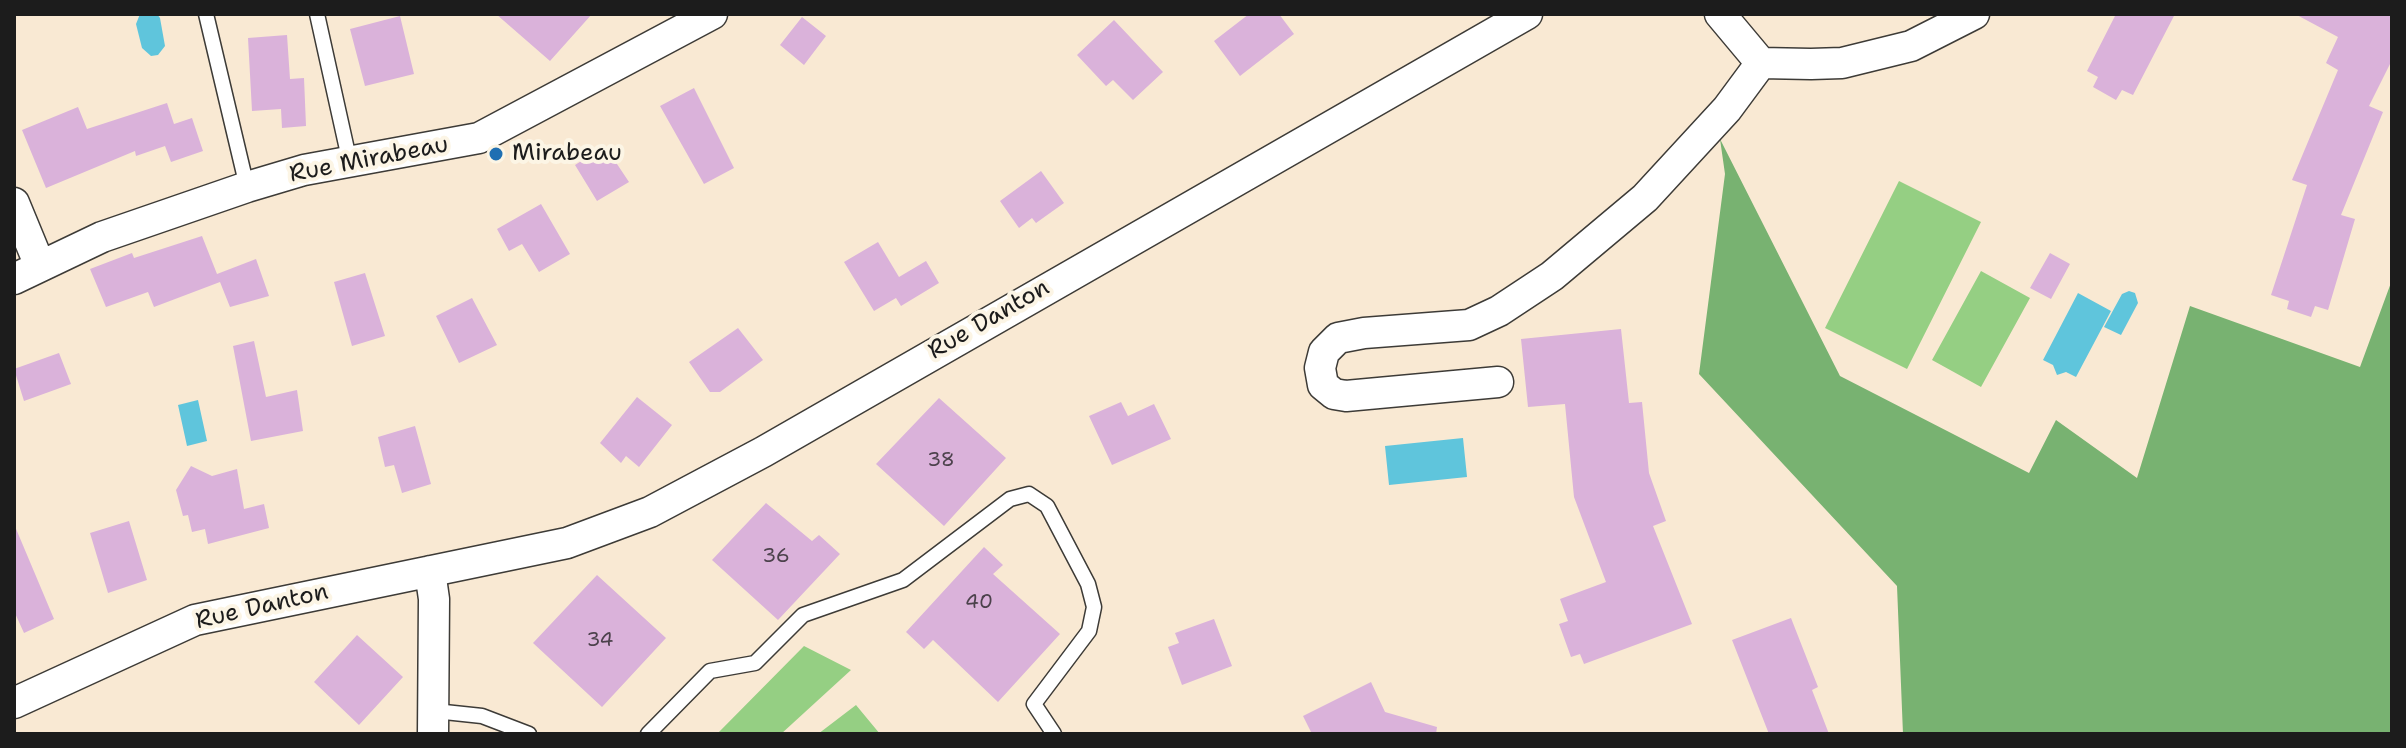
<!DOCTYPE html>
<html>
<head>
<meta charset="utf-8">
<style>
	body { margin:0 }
	#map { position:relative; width:2406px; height:748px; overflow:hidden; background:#f9e9d3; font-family:"Shantell Sans",sans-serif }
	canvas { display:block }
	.frame { position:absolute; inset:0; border:16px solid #1c1c1c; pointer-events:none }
</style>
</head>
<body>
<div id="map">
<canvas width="2406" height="748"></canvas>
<div class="frame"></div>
</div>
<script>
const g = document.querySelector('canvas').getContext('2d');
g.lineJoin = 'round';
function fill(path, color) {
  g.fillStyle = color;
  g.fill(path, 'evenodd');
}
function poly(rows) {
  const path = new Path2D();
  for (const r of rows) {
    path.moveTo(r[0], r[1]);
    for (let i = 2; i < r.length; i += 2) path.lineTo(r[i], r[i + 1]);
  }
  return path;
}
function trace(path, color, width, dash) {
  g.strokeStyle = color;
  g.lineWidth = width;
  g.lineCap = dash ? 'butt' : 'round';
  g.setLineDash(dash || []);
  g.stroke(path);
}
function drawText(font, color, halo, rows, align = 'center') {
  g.font = font + ' "Shantell Sans",sans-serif';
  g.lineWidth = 8;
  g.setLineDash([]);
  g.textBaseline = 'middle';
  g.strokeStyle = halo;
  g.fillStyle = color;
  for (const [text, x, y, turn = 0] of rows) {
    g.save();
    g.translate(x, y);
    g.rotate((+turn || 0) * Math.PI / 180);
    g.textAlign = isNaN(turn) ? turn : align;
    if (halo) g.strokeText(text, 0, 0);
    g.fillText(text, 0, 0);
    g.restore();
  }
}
fill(poly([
	[1899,181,1981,222,1907,369,1825,328],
	[1981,271,2030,298,1981,387,1932,360],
	[804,646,851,670,781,734,717,734],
	[856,705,880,734,818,734]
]), '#95cf83');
fill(poly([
	[1720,139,1840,376,2029,473,2056,420,2137,478,2190,306,2360,367,2392,280,2392,734,1903,734,1897,586,1699,374,1725,174]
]), '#78b271');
fill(poly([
	[140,14,157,14,160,18,165,46,158,55,151,56,142,48,136,24],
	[2129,291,2135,293,2138,303,2121,335,2104,327,2122,294],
	[2078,293,2111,311,2076,377,2066,372,2057,375,2053,365,2043,360],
	[198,400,207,441,187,446,178,405],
	[1463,438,1467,477,1389,485,1385,446]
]), '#5fc5dc');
fill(poly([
	[496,14,592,14,550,61],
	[1249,14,1279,14,1294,34,1240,76,1214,41],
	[2116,14,2175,14,2133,95,2122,90,2116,100,2093,87,2098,77,2087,71],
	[2295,14,2392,14,2392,60,2369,106,2383,112,2341,215,2355,219,2328,310,2315,306,2311,317,2287,309,2289,301,2271,295,2307,185,2292,180,2338,70,2326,63,2338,37],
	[400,16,414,74,365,86,350,29],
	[802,17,826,36,804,65,780,45],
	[1114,20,1163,72,1133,100,1113,80,1106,86,1077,55],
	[287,35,290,79,304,78,306,126,282,128,281,109,252,111,248,38],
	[694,88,734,168,704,184,660,106],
	[167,103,174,124,192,118,203,151,171,162,165,146,136,156,135,151,46,188,22,130,78,107,87,129],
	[605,146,629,182,597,201,575,165],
	[1041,171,1064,203,1036,223,1032,218,1019,228,1000,201],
	[541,204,570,254,539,272,522,244,509,251,497,229],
	[202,236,217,274,256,259,269,296,230,307,220,282,154,307,148,292,106,307,90,269,132,253,134,258],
	[878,242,899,277,926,261,939,283,901,306,896,298,874,311,844,262],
	[2050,253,2070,264,2051,299,2030,288],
	[365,273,385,336,352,346,334,282],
	[472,298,497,345,459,363,436,316],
	[738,328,763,360,720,392,710,392,689,362],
	[1621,329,1629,403,1642,402,1649,473,1666,521,1653,526,1692,624,1584,664,1580,654,1571,657,1559,624,1568,621,1560,599,1606,582,1574,497,1565,404,1528,407,1521,339],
	[254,341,266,397,297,390,303,431,251,441,233,346],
	[59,353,71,384,24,401,14,369],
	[637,397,672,425,639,467,626,456,621,463,600,443],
	[939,398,1006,458,944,526,876,464],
	[1121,402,1128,416,1154,404,1171,439,1112,465,1089,416],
	[415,426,431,484,402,493,394,465,385,467,378,437],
	[191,466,212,476,237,469,244,509,264,504,269,528,208,544,205,529,192,532,188,515,183,516,176,490],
	[766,503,812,541,819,535,840,554,778,620,712,560],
	[129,521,147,580,108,593,90,533],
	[14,524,54,619,24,633,14,611],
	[984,547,1003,565,993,574,1060,634,998,702,933,640,924,649,906,632],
	[597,575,666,638,602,707,533,643],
	[1791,618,1818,687,1812,690,1829,734,1769,734,1732,640],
	[1214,619,1232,666,1182,685,1168,647,1179,643,1175,633],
	[357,635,403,677,359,725,314,682],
	[1371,682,1385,712,1437,727,1436,734,1312,734,1303,716]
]), '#dab2da');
const service = poly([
	[206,14,247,187],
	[317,14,350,163],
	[435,711,482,716,529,734],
	[648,734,710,671,755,663,803,615,903,580,1010,499,1029,494,1047,506,1088,584,1094,607,1089,631,1034,704,1054,734]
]);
const minor = poly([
	[1720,14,1761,63,1811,64,1842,63,1911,46,1974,14],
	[14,203,40,266],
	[14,279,102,237,247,187,304,170,479,138,712,14],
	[1498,382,1346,396,1334,394,1323,385,1320,368,1324,352,1338,338,1364,333,1469,325,1499,311,1552,276,1645,198,1727,109,1761,63],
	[430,571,434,599,433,734],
	[14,703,195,620,567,543,650,512,763,452,1527,14]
]);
trace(service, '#3d3b37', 17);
trace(minor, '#3d3b37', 33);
trace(service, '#fff', 14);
trace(minor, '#fff', 30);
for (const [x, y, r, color] of [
	[496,154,8,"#1f6fb2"]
]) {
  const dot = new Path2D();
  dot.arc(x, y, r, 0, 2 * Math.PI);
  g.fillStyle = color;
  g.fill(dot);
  trace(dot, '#fcf5e5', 3);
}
drawText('20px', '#4c424c', null, [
	["38",941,461],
	["36",776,557],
	["40",979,603],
	["34",600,641]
]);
drawText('24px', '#1c1c1c', '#fcf5e5', [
	["Mirabeau",512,154]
], 'left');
drawText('24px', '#1c1c1c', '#fcf5e5', [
	["Rue Mirabeau",369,160,-11],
	["Rue Danton",989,320,-30],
	["Rue Danton",262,607,-13]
]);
</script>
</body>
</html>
